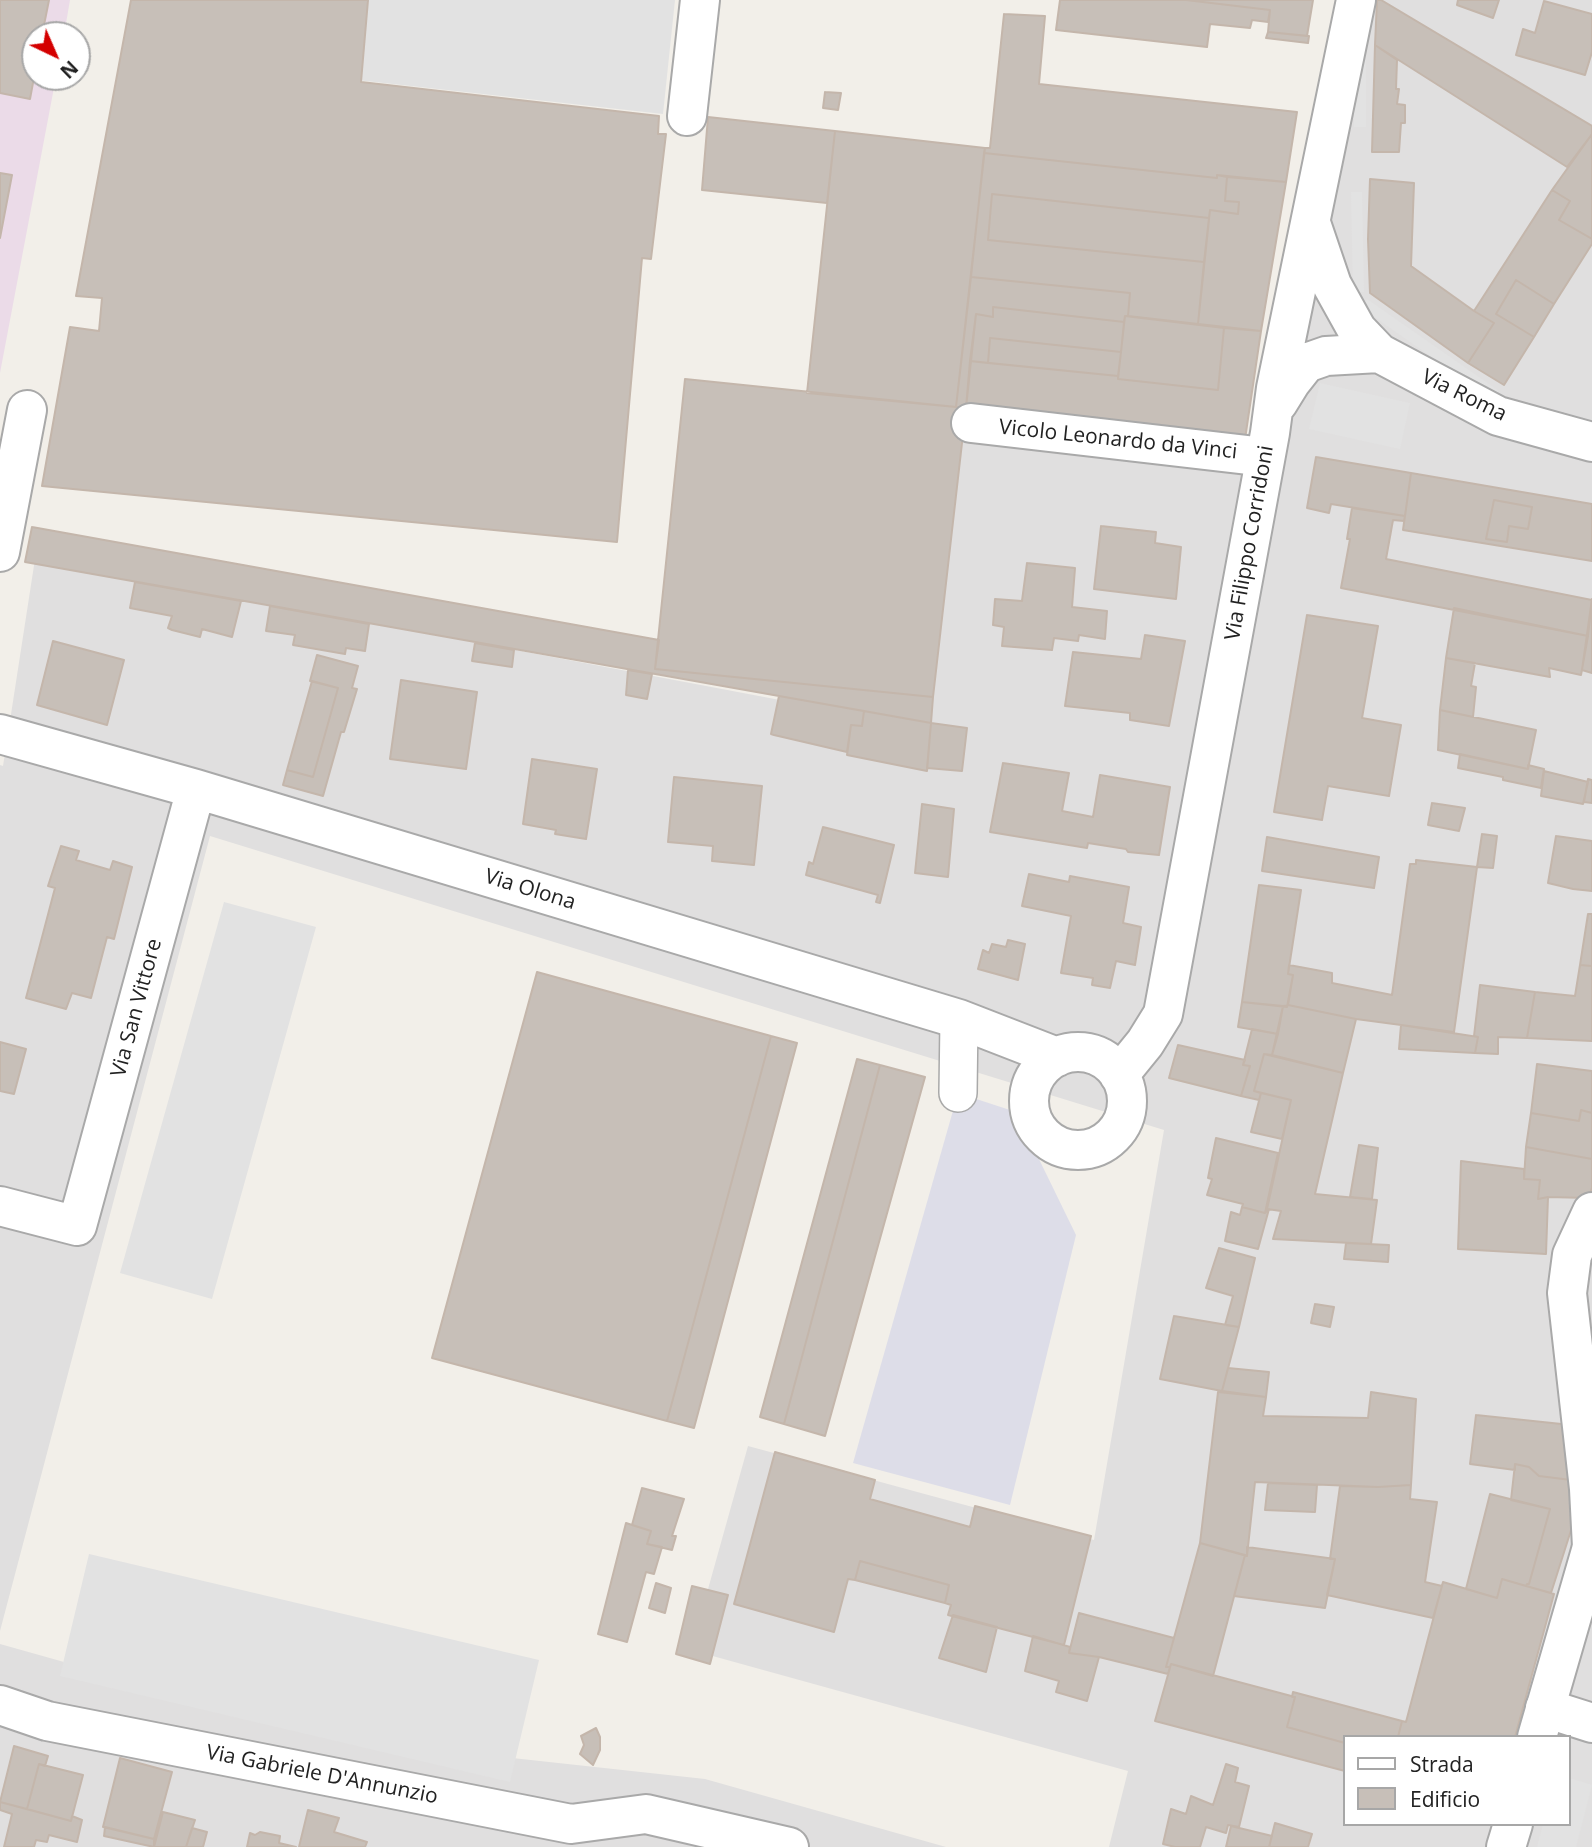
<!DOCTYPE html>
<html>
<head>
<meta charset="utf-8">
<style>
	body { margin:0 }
	#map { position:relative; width:1592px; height:1847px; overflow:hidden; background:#f2efe9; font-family:"Open Sans",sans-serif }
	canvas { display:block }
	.legend { position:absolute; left:1343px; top:1735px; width:228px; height:91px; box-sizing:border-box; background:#fff; border:2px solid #a7a7a7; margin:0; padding:9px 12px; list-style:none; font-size:21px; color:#222 }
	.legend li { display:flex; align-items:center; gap:14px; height:35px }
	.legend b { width:35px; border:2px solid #a7a7a7 }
	.north { position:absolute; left:21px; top:21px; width:70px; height:70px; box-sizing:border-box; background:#fff; border:2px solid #a7a7a7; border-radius:50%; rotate:136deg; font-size:19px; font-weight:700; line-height:28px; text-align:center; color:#222 }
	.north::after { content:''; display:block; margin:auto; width:24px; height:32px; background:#d40000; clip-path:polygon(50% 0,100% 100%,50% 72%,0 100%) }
</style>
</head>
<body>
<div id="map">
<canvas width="1592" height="1847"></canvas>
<ul class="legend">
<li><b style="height:9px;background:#fff"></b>Strada</li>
<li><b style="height:19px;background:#c7bfb8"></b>Edificio</li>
</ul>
<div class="north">N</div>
</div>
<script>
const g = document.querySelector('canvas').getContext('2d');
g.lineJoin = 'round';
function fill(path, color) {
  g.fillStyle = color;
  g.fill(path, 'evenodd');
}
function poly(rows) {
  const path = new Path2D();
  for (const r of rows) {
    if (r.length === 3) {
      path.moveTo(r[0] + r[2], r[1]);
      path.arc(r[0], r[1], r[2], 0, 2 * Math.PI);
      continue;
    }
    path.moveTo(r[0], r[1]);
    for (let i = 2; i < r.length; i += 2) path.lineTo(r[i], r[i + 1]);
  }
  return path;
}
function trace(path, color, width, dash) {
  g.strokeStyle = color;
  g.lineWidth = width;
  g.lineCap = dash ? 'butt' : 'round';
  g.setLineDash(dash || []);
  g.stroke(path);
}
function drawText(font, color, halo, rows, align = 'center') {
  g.font = font + ' "Open Sans",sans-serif';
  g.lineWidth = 6;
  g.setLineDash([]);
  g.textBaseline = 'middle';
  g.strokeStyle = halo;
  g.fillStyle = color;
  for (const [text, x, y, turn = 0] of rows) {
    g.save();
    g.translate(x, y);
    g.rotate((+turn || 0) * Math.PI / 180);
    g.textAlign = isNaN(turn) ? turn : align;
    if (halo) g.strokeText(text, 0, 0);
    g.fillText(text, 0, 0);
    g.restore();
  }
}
fill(poly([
	[1337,0,1592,0,1592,1847,1109,1847,1128,1771,691,1650,748,1446,1094,1540,1164,1130,210,836,0,1631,0,765,3,766,35,559,928,728,949,433,1242,466],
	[1345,1737,1569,1737,1569,1824,1345,1824],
	[0,1644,338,1739,705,1779,946,1847,0,1847]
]), '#e0dfdf');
fill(poly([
	[0,0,70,0,64,35,35,35,35,77,56,77,0,373]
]), '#ebdbe8');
fill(poly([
	[368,0,675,0,663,114,357,80],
	[1354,60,1366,60,1366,127,1354,127],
	[1351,192,1362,192,1364,292,1353,292],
	[1367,299,1499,391,1493,400,1360,307],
	[1320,383,1410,403,1400,449,1309,429],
	[224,902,316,927,212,1299,120,1273],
	[89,1554,539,1660,510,1782,60,1676],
	[1569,1778,1592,1785,1576,1847,1537,1847,1543,1824,1569,1824]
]), '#e2e2e2');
fill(poly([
	[958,1093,1016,1112,1076,1235,1010,1505,853,1463]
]), '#dddde8');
const building = poly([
	[0,0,49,0,42,35,35,35,35,72,30,99,0,93,0,0],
	[131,0,368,0,361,82,659,116,658,134,666,134,651,259,642,258,617,542,42,486,70,327,99,331,102,298,76,296,131,0],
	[1060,0,1186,0,1270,10,1268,22,1252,20,1250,28,1210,24,1207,47,1056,30,1060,0],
	[1186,0,1313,0,1307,36,1268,32,1270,10,1186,0],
	[1377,0,1381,0,1592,126,1592,134,1567,167,1375,45,1377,0],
	[1458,0,1499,0,1493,18,1457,5,1458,0],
	[1544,1,1592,14,1592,52,1585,75,1516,55,1523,29,1535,33,1544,1],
	[1004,14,1045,16,1039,84,1297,112,1286,182,1217,175,1217,178,984,153,985,148,990,148,1004,14],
	[1268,32,1309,36,1308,43,1266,38,1268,32],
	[1375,45,1397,60,1396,89,1399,89,1397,104,1405,105,1405,123,1401,123,1399,152,1372,152,1375,45],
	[825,92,841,93,838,110,823,108,825,92],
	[708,117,835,131,827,203,702,190,708,117],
	[835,131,985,148,956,407,807,393,835,131],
	[1592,134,1592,239,1559,220,1570,201,1552,190,1592,134],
	[984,153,1217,178,1217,175,1227,177,1225,201,1239,202,1238,214,1210,210,1209,218,992,194,988,240,1204,262,1198,324,1128,316,1130,293,971,277,984,153],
	[0,173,12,175,0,238,0,173],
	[1227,177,1286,182,1261,331,1198,324,1210,210,1238,214,1239,202,1225,201,1227,177],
	[1370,179,1414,183,1411,266,1474,311,1494,323,1468,363,1370,293,1368,239,1370,179],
	[1552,190,1570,201,1559,220,1592,239,1592,244,1554,304,1516,280,1496,314,1534,337,1504,385,1468,363,1494,323,1474,311,1552,190],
	[992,194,1209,218,1204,262,988,240,992,194],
	[971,277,1130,293,1128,316,1125,316,1124,322,993,307,993,317,976,314,966,408,956,407,971,277],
	[1516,280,1554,304,1534,337,1496,314,1516,280],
	[993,307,1124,322,1121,352,990,338,988,363,970,361,976,314,993,317,993,307],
	[1125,316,1224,328,1218,390,1118,379,1125,316],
	[1224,328,1261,331,1245,439,966,408,970,361,1118,376,1118,379,1218,390,1224,328],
	[990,338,1121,352,1118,376,988,363,990,338],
	[685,379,966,408,933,697,655,669,685,379],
	[1316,457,1411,473,1405,516,1331,504,1329,513,1307,508,1316,457],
	[1411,473,1592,504,1592,561,1403,530,1411,473],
	[1494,500,1532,507,1528,529,1509,526,1507,542,1486,539,1494,500],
	[1494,500,1532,507,1528,529,1509,526,1507,542,1486,539,1494,500],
	[1352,508,1405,516,1404,521,1393,520,1386,559,1592,600,1588,636,1341,588,1350,539,1347,539,1352,508],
	[1101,526,1156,532,1155,543,1181,547,1176,599,1094,589,1101,526],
	[32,527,659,640,655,669,933,697,931,723,25,562,32,527],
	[1027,563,1075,568,1072,607,1107,611,1105,639,1079,635,1078,641,1054,638,1052,650,1002,646,1004,627,993,625,995,599,1022,601,1027,563],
	[135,582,241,601,232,637,202,629,200,637,172,630,168,628,172,616,130,608,135,582],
	[1592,599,1592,673,1582,670,1592,599],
	[270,606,369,624,365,651,346,648,345,654,293,645,295,635,266,631,270,606],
	[1454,608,1588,636,1581,675,1549,668,1550,677,1446,658,1454,608],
	[1307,615,1378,626,1362,718,1401,725,1389,796,1328,786,1322,820,1274,812,1307,615],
	[1145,635,1185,641,1169,726,1130,720,1130,713,1065,706,1073,652,1141,659,1145,635],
	[53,641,124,660,107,725,37,705,53,641],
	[475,643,514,650,512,667,472,661,475,643],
	[317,655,358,666,352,688,357,689,344,732,341,732,323,796,283,785,287,770,313,777,338,688,310,681,317,655],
	[1446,658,1475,663,1471,686,1476,687,1473,717,1440,710,1446,658],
	[628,670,652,674,647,699,626,695,628,670],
	[401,680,477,692,466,769,390,759,401,680],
	[312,681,338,688,313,777,287,770,312,681],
	[779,696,864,711,862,726,851,725,847,752,774,735,771,734,779,696],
	[1440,710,1536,730,1528,769,1438,750,1440,710],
	[864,711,931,723,927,771,847,755,851,725,862,726,864,711],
	[931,723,967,728,962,771,927,768,931,723],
	[1460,754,1528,769,1528,765,1544,769,1541,788,1503,780,1503,777,1458,768,1460,754],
	[532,759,597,769,586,839,555,834,556,830,523,824,532,759],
	[1003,763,1069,773,1062,811,1093,817,1100,775,1170,787,1159,855,1128,852,1126,849,1088,843,1087,848,990,832,1003,763],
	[1544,771,1588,782,1583,804,1541,796,1544,771],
	[674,777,762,786,754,865,712,861,713,846,668,842,674,777],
	[1588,779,1592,780,1592,803,1584,802,1588,779],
	[1432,803,1465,808,1459,831,1428,825,1432,803],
	[922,804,954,809,948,877,915,873,922,804],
	[823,827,894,845,880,903,876,902,878,895,806,875,809,862,813,864,823,827],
	[1482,834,1497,836,1493,868,1477,867,1482,834],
	[1556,836,1592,841,1592,891,1573,889,1548,883,1556,836],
	[1267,837,1379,857,1374,888,1262,871,1267,837],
	[61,846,79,851,76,860,110,870,113,861,132,867,114,939,107,937,91,998,72,993,66,1009,26,998,55,888,48,886,61,846],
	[1416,860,1477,867,1454,1032,1356,1019,1288,1005,1293,975,1288,974,1289,965,1332,973,1332,983,1392,995,1410,864,1416,864,1416,860],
	[1029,874,1069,882,1070,876,1129,887,1123,923,1141,927,1135,965,1116,961,1110,988,1092,985,1093,978,1061,973,1071,916,1022,906,1029,874],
	[1259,885,1301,890,1288,974,1293,975,1287,1007,1242,1002,1259,885],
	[1588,914,1592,914,1592,966,1580,965,1588,914],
	[1008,940,1025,944,1018,980,978,969,983,950,989,953,992,944,1006,947,1008,940],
	[1580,965,1592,966,1592,1041,1527,1038,1535,992,1575,996,1580,965],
	[537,972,771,1036,667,1421,432,1358,537,972],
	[1480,985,1535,992,1527,1038,1498,1037,1498,1054,1475,1053,1478,1037,1474,1036,1480,985],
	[1242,1002,1283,1006,1278,1034,1238,1027,1242,1002],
	[1288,1005,1356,1019,1343,1073,1272,1055,1283,1006,1288,1005],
	[1401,1025,1478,1037,1475,1053,1399,1049,1401,1025],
	[1252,1029,1278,1034,1272,1055,1264,1054,1254,1091,1261,1093,1259,1100,1241,1096,1250,1066,1243,1065,1252,1029],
	[771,1036,797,1043,694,1428,667,1421,771,1036],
	[0,1042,26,1049,14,1094,0,1091,0,1042],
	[1178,1045,1245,1060,1243,1065,1250,1066,1241,1096,1169,1078,1178,1045],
	[1264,1054,1343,1073,1315,1194,1377,1200,1371,1244,1273,1239,1281,1211,1267,1209,1291,1100,1254,1091,1264,1054],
	[857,1059,880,1065,784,1424,760,1417,857,1059],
	[1537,1064,1592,1071,1592,1113,1581,1110,1579,1121,1531,1113,1537,1064],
	[880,1065,925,1077,825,1436,784,1424,880,1065],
	[1261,1093,1291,1100,1282,1139,1251,1132,1261,1093],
	[1581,1110,1592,1113,1592,1159,1526,1147,1531,1113,1579,1121,1581,1110],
	[1216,1138,1278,1153,1265,1213,1242,1207,1243,1204,1207,1195,1212,1179,1208,1178,1216,1138],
	[1359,1145,1378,1148,1372,1199,1350,1197,1359,1145],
	[1526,1147,1592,1159,1592,1188,1588,1198,1548,1197,1538,1199,1540,1180,1524,1179,1526,1147],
	[1461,1161,1524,1169,1524,1179,1540,1180,1538,1199,1548,1197,1546,1254,1458,1249,1461,1161],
	[1242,1207,1265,1213,1269,1209,1258,1249,1225,1241,1231,1212,1240,1215,1242,1207],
	[1346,1243,1389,1245,1388,1262,1344,1259,1346,1243],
	[1219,1248,1255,1258,1239,1327,1225,1325,1233,1296,1206,1288,1219,1248],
	[1315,1304,1334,1307,1330,1327,1311,1323,1315,1304],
	[1174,1316,1239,1327,1222,1391,1160,1379,1174,1316],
	[1228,1368,1269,1372,1266,1397,1222,1391,1228,1368],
	[1218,1392,1266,1397,1263,1416,1368,1418,1371,1392,1416,1399,1411,1485,1378,1487,1255,1482,1247,1556,1200,1543,1218,1392],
	[1476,1415,1571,1425,1571,1480,1539,1476,1529,1467,1515,1464,1515,1470,1470,1464,1476,1415],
	[775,1452,875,1480,870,1499,970,1527,975,1506,1091,1536,1064,1645,948,1615,951,1605,945,1603,949,1585,860,1561,855,1580,848,1579,834,1632,734,1604,775,1452],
	[1515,1464,1529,1467,1539,1476,1571,1480,1579,1494,1571,1524,1573,1524,1551,1593,1526,1586,1527,1584,1529,1584,1550,1509,1511,1500,1515,1464],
	[1268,1483,1317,1485,1315,1512,1265,1510,1268,1483],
	[1411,1485,1410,1499,1437,1502,1425,1582,1442,1586,1433,1618,1327,1595,1335,1559,1330,1559,1340,1486,1378,1487,1411,1485],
	[642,1488,684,1499,672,1536,676,1536,672,1550,647,1544,651,1531,632,1525,642,1488],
	[1490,1494,1550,1509,1529,1584,1527,1584,1526,1586,1502,1579,1497,1598,1466,1589,1490,1494],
	[626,1523,651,1531,647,1544,662,1547,654,1574,646,1572,627,1642,598,1634,626,1523],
	[1200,1543,1245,1555,1213,1676,1171,1664,1170,1667,1166,1667,1200,1543],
	[1247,1547,1335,1559,1325,1608,1234,1596,1245,1555,1247,1556,1247,1547],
	[860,1561,949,1585,945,1603,855,1580,860,1561],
	[1502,1579,1554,1594,1515,1737,1398,1737,1402,1721,1406,1722,1443,1582,1497,1598,1502,1579],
	[656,1583,671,1588,665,1613,649,1608,656,1583],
	[692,1586,728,1595,710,1664,676,1654,692,1586],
	[1079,1613,1174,1638,1166,1667,1170,1667,1168,1674,1099,1657,1069,1653,1079,1613],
	[953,1615,997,1627,986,1672,939,1658,953,1615],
	[1033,1636,1070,1647,1069,1653,1099,1657,1087,1701,1056,1692,1059,1681,1025,1671,1033,1636],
	[1171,1664,1295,1697,1287,1727,1345,1743,1345,1771,1155,1721,1171,1664],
	[1293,1692,1402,1721,1398,1737,1345,1737,1345,1743,1287,1727,1295,1697,1292,1697,1293,1692],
	[596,1728,600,1737,600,1750,593,1765,580,1754,584,1745,581,1736,596,1728],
	[14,1746,48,1756,45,1766,39,1764,27,1809,0,1802,14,1746],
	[120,1758,172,1772,154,1839,103,1827,120,1758],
	[39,1764,83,1775,71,1821,27,1809,39,1764],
	[1226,1764,1238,1768,1235,1782,1249,1786,1239,1827,1228,1825,1226,1833,1206,1827,1200,1847,1175,1847,1163,1844,1171,1809,1186,1814,1191,1796,1213,1805,1226,1764],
	[0,1802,71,1821,72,1816,82,1820,77,1842,49,1835,47,1842,36,1840,34,1847,4,1847,12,1814,0,1810,0,1802],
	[308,1810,339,1818,334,1832,367,1842,365,1847,299,1847,308,1810],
	[163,1812,195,1820,186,1847,154,1847,163,1812],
	[1275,1823,1312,1834,1308,1847,1269,1847,1275,1823],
	[1231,1826,1272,1836,1269,1847,1226,1847,1231,1826],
	[105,1827,154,1839,154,1847,104,1836,105,1827],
	[192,1828,207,1832,203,1847,186,1847,192,1828],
	[260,1832,280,1836,279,1843,296,1847,247,1847,250,1833,255,1835,260,1832]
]);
fill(building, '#c7bfb8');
trace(building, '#c4b6ab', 2);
const pedestrian = poly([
	[958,1093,959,1019]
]);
const minor = poly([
	[687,116,700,0],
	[1311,223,1332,285,1357,330,1379,353,1498,416,1592,442],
	[1278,403,1291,382,1306,363,1326,356,1379,353],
	[971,423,1265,457],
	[0,552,27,410],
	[0,734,196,789,959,1019,1057,1057],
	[1078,1101,49],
	[1119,1075,1145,1043,1163,1014,1270,433,1276,388,1356,0],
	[0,1206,77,1226,196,789],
	[1592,1547,1589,1489,1567,1293,1572,1255,1592,1212],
	[0,1705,47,1721,571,1824,646,1814,789,1847],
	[1545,1708,1592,1723]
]);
const tertiary = poly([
	[1537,1737,1592,1547],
	[1506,1847,1513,1824]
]);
trace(pedestrian, '#a9a9a9', 40);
trace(minor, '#a9a9a9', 42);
trace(tertiary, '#a9a9a9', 42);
trace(pedestrian, '#fff', 37);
trace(minor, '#fff', 38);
trace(tertiary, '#fff', 38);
drawText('21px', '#222', '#fff', [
	["Via Roma",1464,396,26],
	["Vicolo Leonardo da Vinci",1118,440,6],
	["Via Filippo Corridoni",1250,543,-80],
	["Via Olona",530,890,17],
	["Via San Vittore",137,1008,-75],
	["Via Gabriele D'Annunzio",322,1775,11]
]);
</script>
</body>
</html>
